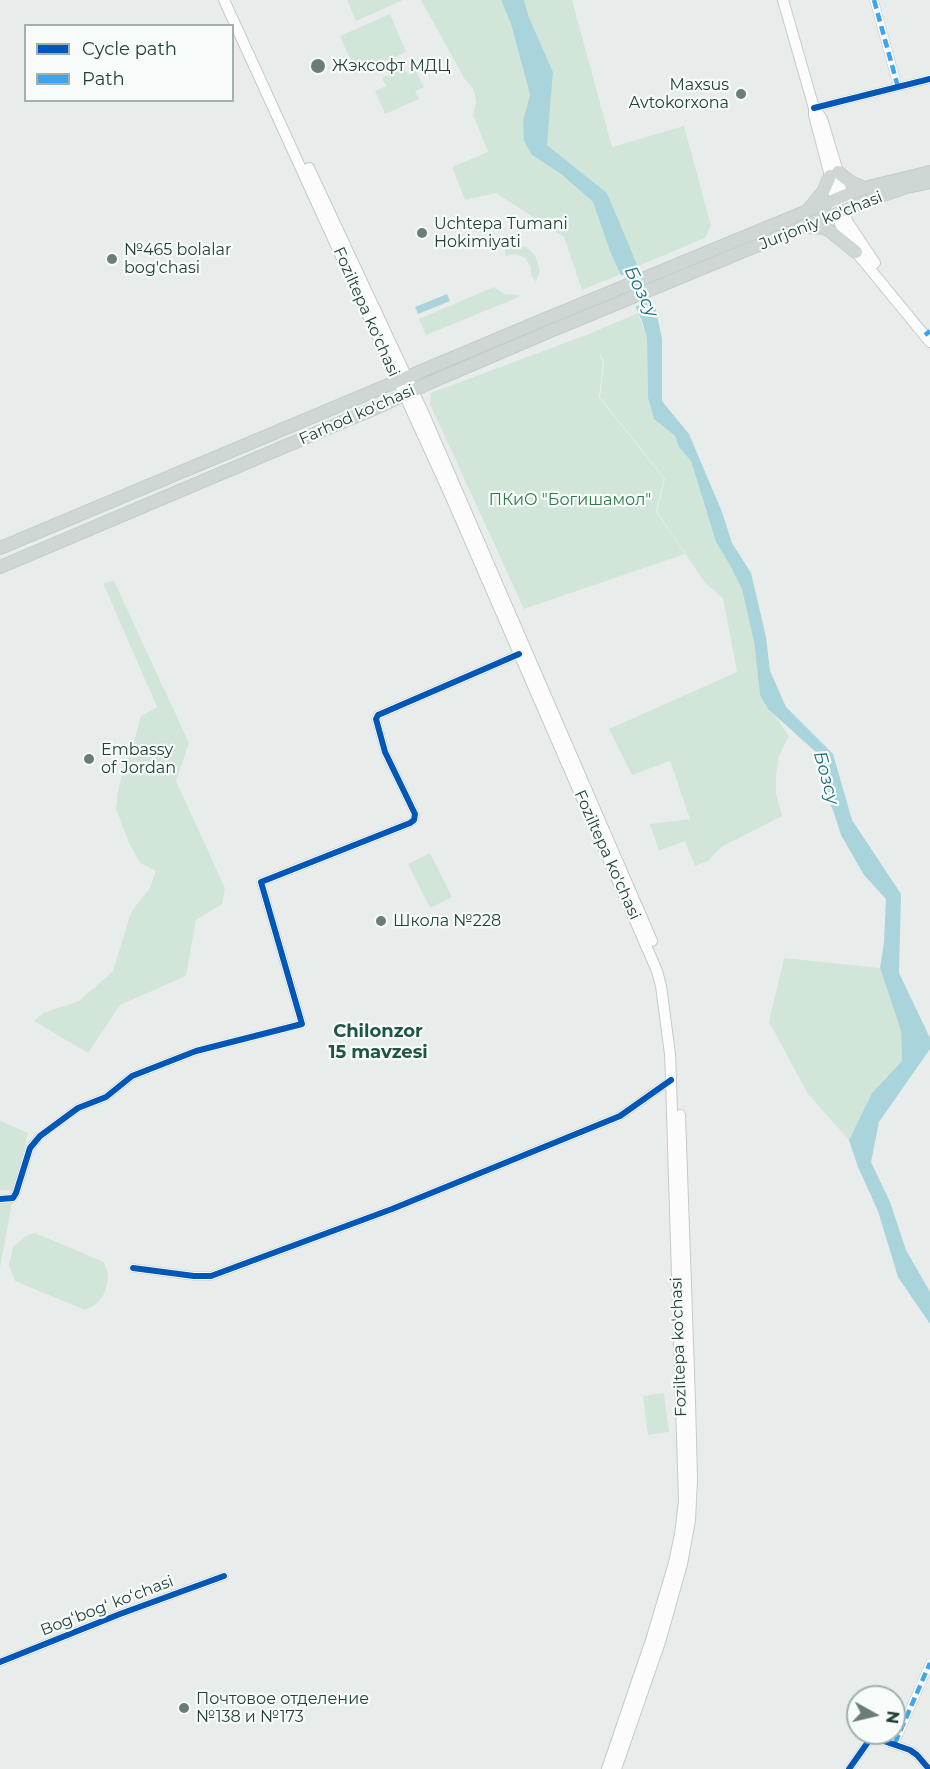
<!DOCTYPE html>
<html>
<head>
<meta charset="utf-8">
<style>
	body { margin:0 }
	#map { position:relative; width:930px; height:1769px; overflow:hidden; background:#e8edeb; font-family:Montserrat,sans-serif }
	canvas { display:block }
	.legend { position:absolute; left:24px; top:24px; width:210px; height:78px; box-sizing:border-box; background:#f7fbf9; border:2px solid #a3b1ad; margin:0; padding:8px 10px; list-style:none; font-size:18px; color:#24423a }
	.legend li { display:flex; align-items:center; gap:12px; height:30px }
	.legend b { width:30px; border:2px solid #a3b1ad }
	.north { position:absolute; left:846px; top:1685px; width:60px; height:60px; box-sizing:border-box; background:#f7fbf9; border:2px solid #a3b1ad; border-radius:50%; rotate:98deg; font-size:16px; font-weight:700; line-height:24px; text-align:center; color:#24423a }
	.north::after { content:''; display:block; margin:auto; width:21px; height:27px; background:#697e78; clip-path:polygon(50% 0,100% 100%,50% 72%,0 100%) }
</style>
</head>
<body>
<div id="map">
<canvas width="930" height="1769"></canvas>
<ul class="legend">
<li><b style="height:8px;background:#0057b8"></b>Cycle path</li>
<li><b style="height:8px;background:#3ea4ec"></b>Path</li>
</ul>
<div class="north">N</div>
</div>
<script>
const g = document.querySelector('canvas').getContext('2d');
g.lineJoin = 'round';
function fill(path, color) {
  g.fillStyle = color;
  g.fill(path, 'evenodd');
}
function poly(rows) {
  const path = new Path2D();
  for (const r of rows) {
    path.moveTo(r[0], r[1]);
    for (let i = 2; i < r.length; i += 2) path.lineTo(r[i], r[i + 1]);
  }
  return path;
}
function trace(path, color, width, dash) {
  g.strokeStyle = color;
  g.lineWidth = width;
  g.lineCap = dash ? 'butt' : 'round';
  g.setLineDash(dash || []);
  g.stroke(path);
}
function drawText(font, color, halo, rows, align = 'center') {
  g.font = font + ' Montserrat,sans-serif';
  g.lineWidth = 4.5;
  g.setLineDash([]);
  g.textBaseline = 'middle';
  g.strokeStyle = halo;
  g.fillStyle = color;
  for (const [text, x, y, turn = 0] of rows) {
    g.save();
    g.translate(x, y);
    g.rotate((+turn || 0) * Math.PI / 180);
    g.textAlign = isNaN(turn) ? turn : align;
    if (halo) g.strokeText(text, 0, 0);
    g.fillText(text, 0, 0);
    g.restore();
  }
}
fill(poly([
	[347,0,403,0,356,21],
	[421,0,501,0,511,24,530,95,523,120,532,155,561,174,593,202,621,274,582,290,564,237,496,193,465,200,452,167,488,152,473,115,476,102,474,90,464,78],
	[524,0,572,0,612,147,684,126,711,225,705,238,636,267,607,193,547,145,553,72,528,15],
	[390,14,406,52,357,74,340,36],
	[404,68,408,75,416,71,424,87,415,91,419,99,385,114,375,91,386,86,382,78],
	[511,245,526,247,535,255,540,270,536,282,531,275,531,267,525,258,515,254,506,256,504,246],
	[494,287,504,294,518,295,519,297,426,335,419,319],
	[638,313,647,339,648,398,654,419,675,436,679,447,691,461,716,542,731,567,742,589,754,642,760,695,789,736,779,756,776,775,776,793,782,816,721,847,708,861,695,866,685,841,659,851,650,824,690,819,670,761,632,775,609,729,737,672,723,598,706,584,657,512,665,479,600,397,604,361,598,350,603,362,599,397,664,479,656,512,685,554,524,609,430,404,431,393,589,334],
	[114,581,189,743,176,781,225,888,222,904,196,920,186,976,120,1005,88,1053,34,1021,43,1013,79,1001,113,971,131,912,150,888,156,871,140,863,129,843,116,809,118,791,127,753,133,746,141,716,157,707,103,583],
	[430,853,452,897,430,908,408,864],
	[784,958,880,968,901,1031,902,1061,872,1093,849,1140,808,1094,769,1022],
	[0,1121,28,1133,15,1191,0,1190],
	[0,1198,13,1198,0,1268],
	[35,1233,104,1262,108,1273,107,1285,103,1296,95,1305,85,1310,15,1281,9,1265,13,1247,26,1236],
	[664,1393,669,1432,648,1435,643,1396]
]), '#d1e6d8');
fill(poly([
	[501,0,524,0,528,15,553,72,547,145,607,193,656,310,662,339,662,401,689,434,722,512,732,543,751,573,766,637,770,671,786,707,833,754,852,820,901,894,899,973,930,1038,930,1049,879,1122,871,1162,890,1202,906,1250,930,1292,930,1324,898,1277,878,1211,858,1167,849,1140,872,1093,902,1061,901,1031,880,968,884,942,886,899,864,875,841,835,833,810,824,792,817,753,768,709,760,695,754,642,742,589,731,567,716,542,691,461,679,447,675,436,654,419,648,398,647,339,642,321,610,251,593,202,561,174,532,155,524,141,523,120,530,95,511,24],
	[447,294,450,301,418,314,415,307]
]), '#a9d4db');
fill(poly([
	[640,268,654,299,632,308,618,277]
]), '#e8edeb');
const minor = poly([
	[874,0,898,87],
	[814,108,930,79],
	[0,1199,13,1198,16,1193,30,1148,40,1136,78,1108,106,1097,132,1076,196,1051,302,1024,261,882,410,823,414,820,415,814,385,752,376,719,378,715,519,654],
	[133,1268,194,1276,211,1276,392,1209,620,1116,671,1080],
	[0,1662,120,1614,224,1576],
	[895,1743,930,1663],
	[849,1769,868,1742,875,1738,910,1750,917,1755,929,1769]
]);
const secondary = poly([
	[224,0,450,495,657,971,661,986,670,1054,671,1080,684,1501,680,1534,674,1563,652,1637,607,1769],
	[783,0,814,108,814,115,830,176,840,224,847,238,856,252,930,342],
	[816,110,822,119,838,172,847,221,875,263],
	[309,168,423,412,652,941],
	[616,1769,661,1639,682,1564,690,1520,692,1480,690,1401,680,1115]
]);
const primary = poly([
	[838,172,849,181,864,188],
	[808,210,823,192,830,176],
	[809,227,824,228,830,231,856,252],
	[0,548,543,320,851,193,864,188,930,172],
	[0,567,385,404,429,383,548,332,855,205,907,187,930,182]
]);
trace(minor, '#c5cac8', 9);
trace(secondary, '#c3cbc8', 12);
trace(primary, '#c3ccc9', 14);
trace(minor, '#fcfcfc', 8);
trace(secondary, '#fcfcfc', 10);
trace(primary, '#cfd7d5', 12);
trace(poly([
	[874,0,898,87],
	[925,335,930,331],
	[895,1743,930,1663]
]), '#3ea4ec', 4.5, [9, 4.5]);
trace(poly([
	[814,108,930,79],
	[0,1199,13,1198,16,1193,30,1148,40,1136,78,1108,106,1097,132,1076,196,1051,302,1024,261,882,410,823,414,820,415,814,385,752,376,719,378,715,519,654],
	[133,1268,194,1276,211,1276,392,1209,620,1116,671,1080],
	[0,1662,120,1614,224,1576],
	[849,1769,868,1742,875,1738,910,1750,917,1755,929,1769]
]), '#0057b8', 6);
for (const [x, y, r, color] of [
	[318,66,8,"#697e78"],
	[741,94,6,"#697e78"],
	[422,233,6,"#697e78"],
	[112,259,6,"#697e78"],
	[89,759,6,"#697e78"],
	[381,921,6,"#697e78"],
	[184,1708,6,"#697e78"]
]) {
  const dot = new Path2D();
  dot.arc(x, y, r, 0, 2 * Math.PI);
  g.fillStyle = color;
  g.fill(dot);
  trace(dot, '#f7fbf9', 2);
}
drawText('16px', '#24423a', '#f7fbf9', [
	["Жэксофт МДЦ",332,66],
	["Maxsus",729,85,"right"],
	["Avtokorxona",729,103,"right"],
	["Uchtepa Tumani",434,224],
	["Hokimiyati",434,242],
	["№465 bolalar",124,250],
	["bog'chasi",124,268],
	["Embassy",101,750],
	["of Jordan",101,768],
	["Школа №228",393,921],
	["Почтовое отделение",196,1699],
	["№138 и №173",196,1717]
], 'left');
drawText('16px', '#24423a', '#f7fbf9', [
	["Jurjoniy ko'chasi",821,221,-22],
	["Foziltepa ko'chasi",366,312,66],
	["Farhod ko'chasi",357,415,-24],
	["Foziltepa ko'chasi",607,855,66],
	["Foziltepa ko'chasi",679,1347,-92],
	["Bogʻbogʻ koʻchasi",107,1606,-21]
]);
drawText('16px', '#2d7a4b', '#f7fbf9', [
	["ПКиО \"Богишамол\"",570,500]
]);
drawText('italic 18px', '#1c6f80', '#f7fbf9', [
	["Бозсу",641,292,64],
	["Бозсу",826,778,75]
]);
drawText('bold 18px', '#1f5548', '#f7fbf9', [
	["Chilonzor",378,1032],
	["15 mavzesi",378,1053]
]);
</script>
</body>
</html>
